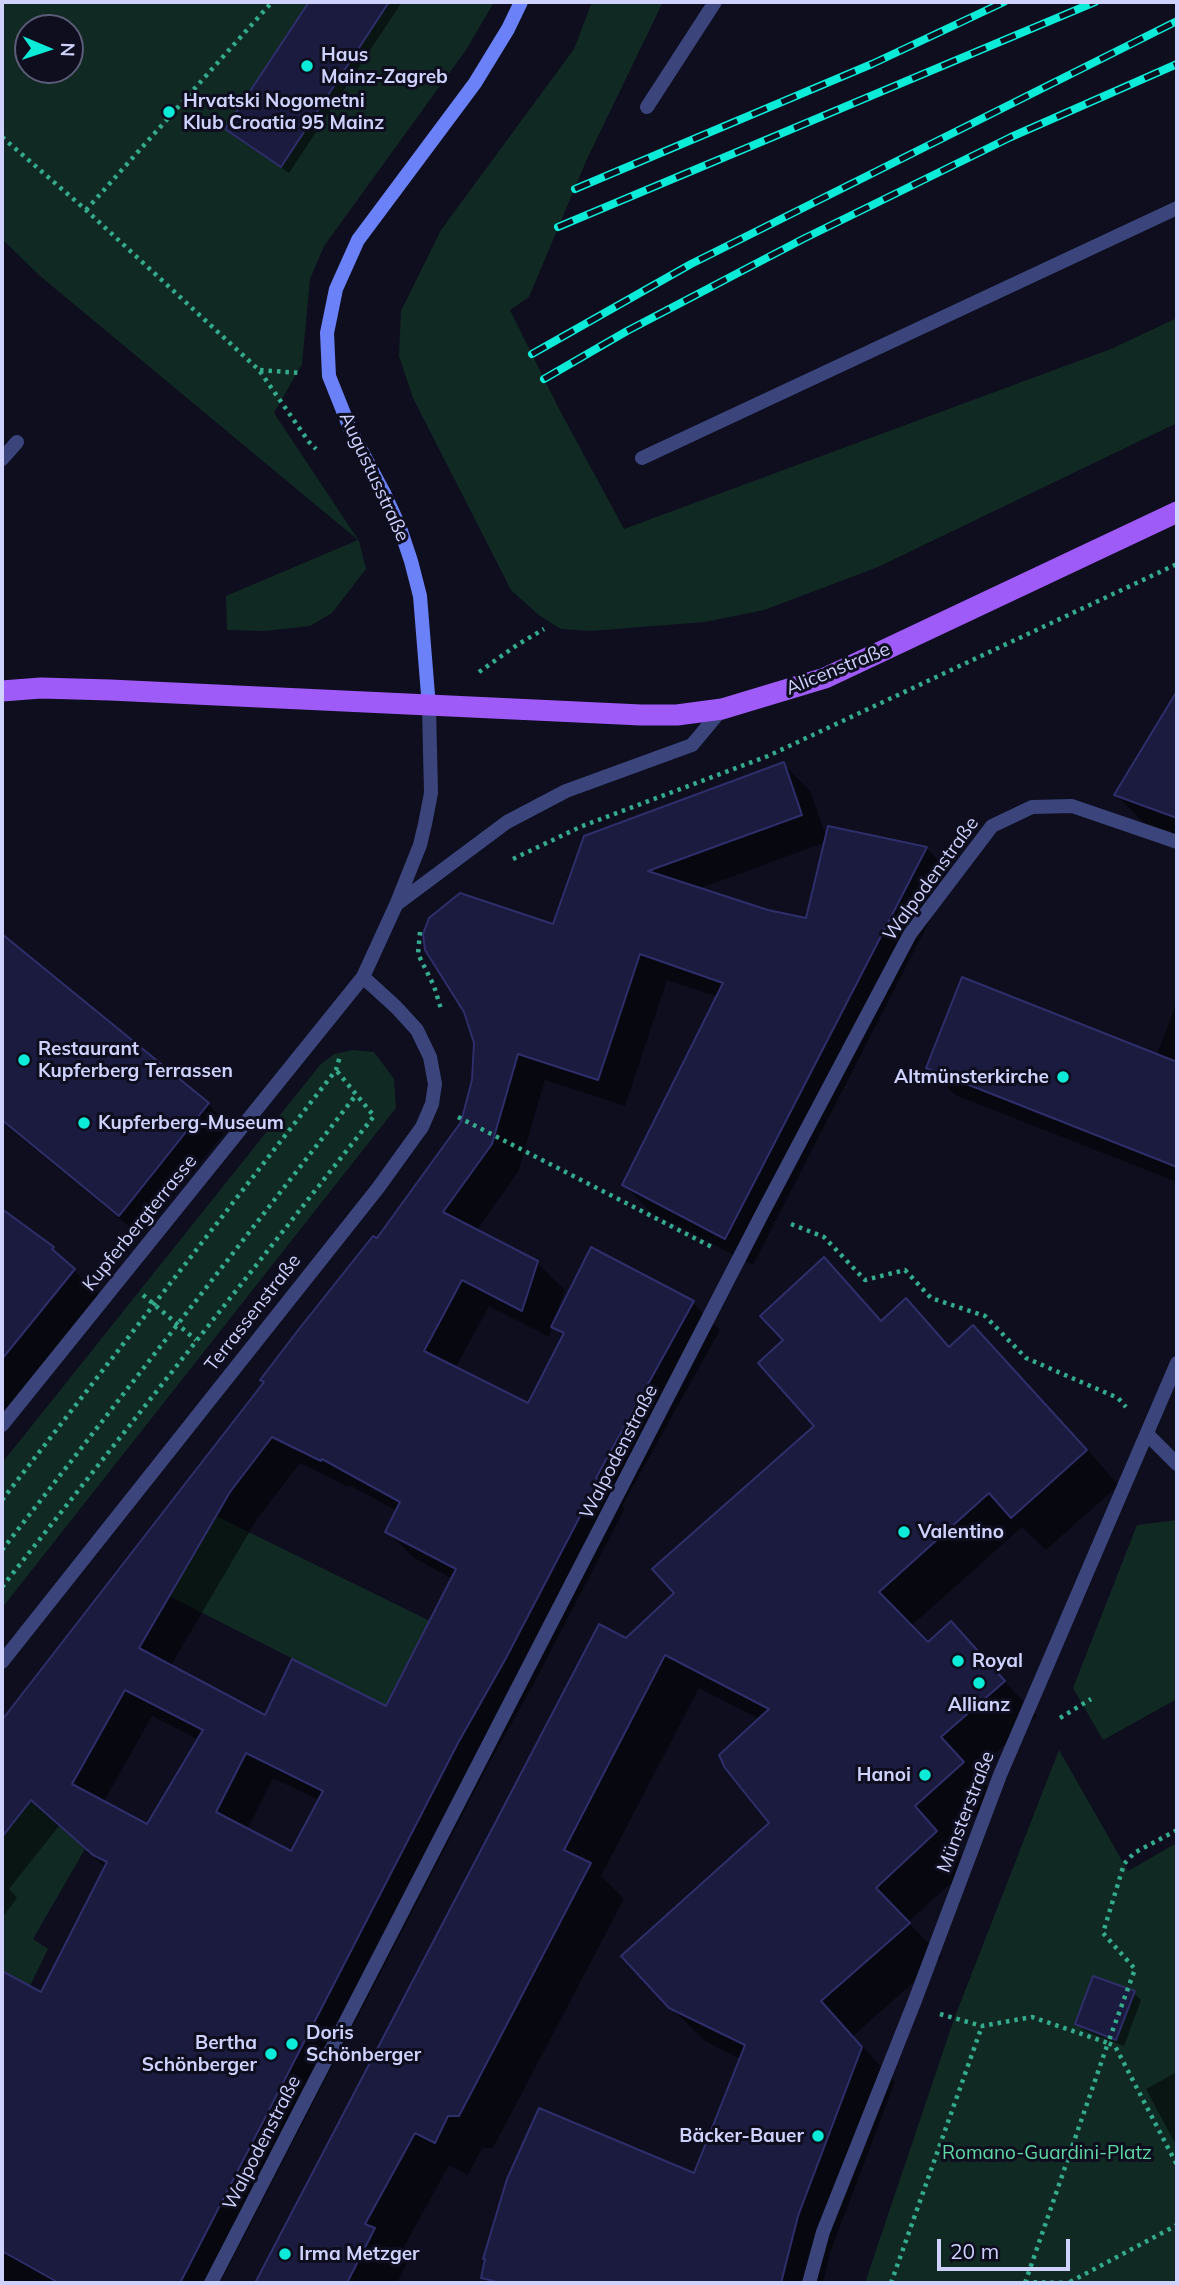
<!DOCTYPE html>
<html>
<head>
<meta charset="utf-8">
<style>
	body { margin:0 }
	#map { position:relative; width:1179px; height:2285px; overflow:hidden; background:#0e0e1f; font-family:Mulish,sans-serif }
	canvas { display:block }
	.frame { position:absolute; inset:0; border:4px solid #ced2fd; pointer-events:none }
	.north { position:absolute; left:14px; top:14px; width:70px; height:70px; box-sizing:border-box; background:#0e0e1f; border:2px solid #5b5c78; border-radius:50%; rotate:92deg; font-size:19px; font-weight:700; line-height:28px; text-align:center; color:#ced2fd }
	.north::after { content:''; display:block; margin:auto; width:24px; height:32px; background:#0cebd7; clip-path:polygon(50% 0,100% 100%,50% 72%,0 100%) }
	.scale { position:absolute; left:937px; top:2239px; width:133px; height:32px; box-sizing:border-box; border:4px solid #ced2fd; border-top:0; padding-left:9px; font-size:21px; line-height:24px; white-space:nowrap; color:#ced2fd; -webkit-text-stroke:5px #0e0e1f; paint-order:stroke }
</style>
</head>
<body>
<div id="map">
<canvas width="1179" height="2285"></canvas>
<div class="frame"></div>
<div class="north">N</div>
<div class="scale">20 m</div>
</div>
<script>
const g = document.querySelector('canvas').getContext('2d');
g.lineJoin = 'round';
function fill(path, color) {
  g.fillStyle = color;
  g.fill(path, 'evenodd');
}
function poly(rows) {
  const path = new Path2D();
  for (const r of rows) {
    path.moveTo(r[0], r[1]);
    for (let i = 2; i < r.length; i += 2) path.lineTo(r[i], r[i + 1]);
  }
  return path;
}
function trace(path, color, width, dash) {
  g.strokeStyle = color;
  g.lineWidth = width;
  g.lineCap = dash ? 'butt' : 'round';
  g.setLineDash(dash || []);
  g.stroke(path);
}
function drawText(font, color, halo, rows, align = 'center') {
  g.font = font + ' Mulish,sans-serif';
  g.lineWidth = 6;
  g.setLineDash([]);
  g.textBaseline = 'middle';
  g.strokeStyle = halo;
  g.fillStyle = color;
  for (const [text, x, y, turn = 0] of rows) {
    g.save();
    g.translate(x, y);
    g.rotate((+turn || 0) * Math.PI / 180);
    g.textAlign = isNaN(turn) ? turn : align;
    if (halo) g.strokeText(text, 0, 0);
    g.fillText(text, 0, 0);
    g.restore();
  }
}
fill(poly([
	[2,2,494,2,466,50,324,246,310,279,302,364,274,413,359,541,366,569,332,613,310,626,265,631,227,630,226,596,358,540,40,276,2,239],
	[28,28,70,28,70,70,28,70],
	[592,2,663,2,587,159,529,297,510,310,559,409,624,529,1111,349,1177,318,1177,423,878,567,764,610,705,622,590,631,561,629,540,616,511,590,413,398,399,356,401,311,441,230,574,49],
	[353,1050,374,1052,394,1079,396,1108,2,1608,2,1463,320,1065,334,1054],
	[216,1516,430,1621,386,1706,169,1596],
	[1177,1520,1177,1699,1103,1740,1073,1688,1137,1525],
	[1059,1750,1128,1871,1175,1844,1177,1849,1177,2283,865,2283,954,2019],
	[31,1800,60,1826,89,1842,33,1939,48,1949,30,1986,2,1971,2,1837]
]), '#112923');
fill(poly([
	[311,2,402,2,289,173,235,137,227,129],
	[1157,729,1177,736,1177,835,1143,822,1116,795],
	[783,764,810,791,827,839,829,828,926,848,953,875,753,1265,651,1212,624,1185,718,997,667,980,625,1106,545,1080,518,1172,476,1231,537,1263,565,1290,555,1317,558,1318,693,1303,720,1330,622,1506,625,1508,533,1685,485,1771,220,2283,2,2283,2,1973,41,1994,106,1868,59,1826,9,1889,17,1898,2,1918,2,1725,75,1626,377,1240,463,1123,554,927],
	[826,842,807,920,768,911,698,889],
	[489,1306,549,1337,553,1326,564,1337,529,1406,455,1369],
	[300,1463,348,1487,349,1485,397,1511,387,1531,414,1558,453,1579,387,1709,265,1718,170,1667,257,1519],
	[152,1716,199,1740,148,1827,103,1803],
	[273,1778,320,1801,292,1854,247,1830],
	[2,937,208,1104,230,1126,141,1236,2,1122],
	[1177,1001,1177,1182,955,1095,928,1068,1157,1055],
	[2,1211,53,1249,102,1298,2,1422],
	[824,1259,883,1321,906,1300,951,1347,973,1328,1007,1361,1119,1485,1046,1550,1022,1527,911,1626,928,1644,951,1623,1037,1716,974,1772,996,1796,947,1841,970,1866,908,1922,942,1957,853,2036,895,2082,831,2250,823,2283,488,2283,483,2278,695,2175,741,2059,705,2041,670,2007,771,1823,760,1719,699,1688,601,1876,624,1899,493,2148,482,2148,468,2175,449,2165,399,2256,407,2263,397,2283,257,2283,600,1626,626,1640,676,1593,816,1426,786,1340],
	[1134,1993,1141,2000,1124,2046,1085,2031,1077,2024],
	[1177,2072,1177,2147,1146,2089]
]), '#0007');
const building = poly([
	[309,2,389,2,281,167,225,129,309,2],
	[1177,691,1177,818,1114,795,1177,691],
	[784,762,802,815,648,871,768,910,806,918,828,826,927,847,725,1239,622,1185,723,983,640,954,598,1080,518,1054,492,1144,443,1212,538,1261,522,1311,462,1280,424,1351,528,1403,564,1333,551,1327,591,1247,694,1301,596,1478,599,1480,506,1658,458,1743,180,2283,59,2283,2,2251,2,1971,41,1992,107,1862,93,1855,31,1800,2,1837,2,1720,264,1382,260,1380,299,1329,373,1236,377,1238,461,1122,472,1080,474,1043,464,1012,425,950,423,934,429,918,460,893,553,924,584,836,784,762],
	[272,1437,321,1461,322,1459,400,1502,385,1532,456,1569,386,1706,292,1659,265,1715,139,1648,230,1492,272,1437],
	[125,1690,203,1730,147,1824,72,1784,125,1690],
	[246,1753,323,1791,291,1851,216,1812,246,1753],
	[2,934,209,1103,119,1216,2,1120,2,934],
	[962,977,1177,1062,1177,1167,926,1068,962,977],
	[2,1209,54,1247,52,1249,75,1269,2,1359,2,1209],
	[824,1257,881,1321,906,1298,949,1347,973,1325,1087,1450,1011,1518,989,1493,879,1592,928,1642,951,1621,1005,1681,941,1737,964,1762,915,1806,937,1831,876,1888,910,1923,821,2001,862,2047,798,2216,781,2283,501,2283,481,2278,485,2259,483,2259,507,2179,539,2108,694,2173,745,2045,669,2008,621,1956,769,1823,725,1768,719,1755,769,1709,665,1655,564,1850,591,1863,459,2116,448,2116,435,2143,415,2133,365,2224,375,2228,347,2283,255,2283,599,1624,626,1638,674,1593,652,1569,814,1426,758,1363,783,1340,760,1316,824,1257],
	[1093,1976,1135,1991,1116,2040,1075,2024,1093,1976]
]);
fill(building, '#1b1b3f');
trace(building, '#2e2e6a', 2);
trace(poly([
	[2,137,86,210,259,370,309,442,316,449],
	[86,210,272,2],
	[260,370,300,373],
	[479,672,517,645,544,629],
	[513,859,580,827,768,756,1177,564],
	[420,932,418,954,434,986,441,1009],
	[458,1117,712,1247],
	[791,1224,824,1237,865,1280,905,1270,931,1298,985,1316,1026,1358,1118,1398,1126,1407],
	[143,1295,196,1340],
	[2,1500,336,1070,340,1056],
	[2,1550,356,1095],
	[2,1587,374,1116,336,1070],
	[1060,1718,1091,1699],
	[1177,1830,1134,1853,1124,1864,1103,1933,1135,1969,1108,2043,1115,2046,1177,2165],
	[940,2014,982,2026,1032,2017,1108,2043,1025,2283],
	[1025,2282,1071,2283],
	[1070,2282,1177,2225],
	[891,2283,982,2026]
]), '#34ab8d', 4.5, [3.5, 5]);
trace(poly([
	[647,107,715,2],
	[642,458,1177,208],
	[2,459,17,442]
]), '#3b457c', 14);
trace(poly([
	[397,904,507,822,566,791,692,745,722,709],
	[2,1425,363,977,396,905,420,845,425,824,431,793,429,707],
	[1148,1435,1177,1464],
	[2,1662,378,1188,422,1127,432,1104,435,1084,430,1057,417,1030,396,1007,363,977],
	[211,2283,763,1212,910,934,992,826,1032,807,1072,806,1177,842],
	[809,2283,823,2232,914,2003,1000,1775,1177,1363]
]), '#3b457c', 14);
trace(poly([
	[429,707,420,596,411,561,400,528,384,493,351,431,329,376,327,333,336,289,358,240,475,83,508,29,521,2]
]), '#6a81f7', 14);
trace(poly([
	[2,691,41,688,110,690,641,715,677,715,722,709,825,678,1177,512]
]), '#9f5bf7', 21);
const rail = poly([
	[575,189,872,64,1004,2],
	[558,227,1095,2],
	[532,354,691,264,1177,21],
	[544,379,627,331,803,239,1011,137,1177,64]
]);
trace(rail, '#0cebd7', 8);
trace(rail, '#0e0e1f', 5, [16]);
for (const [x, y, r, color] of [
	[307,66,7,"#0cebd7"],
	[169,112,7,"#0cebd7"],
	[24,1060,7,"#0cebd7"],
	[1063,1077,7,"#0cebd7"],
	[84,1123,7,"#0cebd7"],
	[904,1532,7,"#0cebd7"],
	[958,1661,7,"#0cebd7"],
	[979,1683,7,"#0cebd7"],
	[925,1775,7,"#0cebd7"],
	[292,2044,7,"#0cebd7"],
	[271,2054,7,"#0cebd7"],
	[818,2136,7,"#0cebd7"],
	[285,2254,7,"#0cebd7"]
]) {
  const dot = new Path2D();
  dot.arc(x, y, r, 0, 2 * Math.PI);
  g.fillStyle = color;
  g.fill(dot);
  trace(dot, '#0e0e1f', 2.5);
}
drawText('bold 19px', '#ced2fd', '#0e0e1f', [
	["Haus",321,55],
	["Mainz-Zagreb",321,77],
	["Hrvatski Nogometni",183,101],
	["Klub Croatia 95 Mainz",183,123],
	["Restaurant",38,1049],
	["Kupferberg Terrassen",38,1071],
	["Altmünsterkirche",1049,1077,"right"],
	["Kupferberg-Museum",98,1123],
	["Valentino",918,1532],
	["Royal",972,1661],
	["Allianz",979,1705,"center"],
	["Hanoi",911,1775,"right"],
	["Doris",306,2033],
	["Schönberger",306,2055],
	["Bertha",257,2043,"right"],
	["Schönberger",257,2065,"right"],
	["Bäcker-Bauer",804,2136,"right"],
	["Irma Metzger",299,2254]
], 'left');
drawText('19px', '#ced2fd', '#0e0e1f', [
	["Augustusstraße",374,477,65],
	["Alicenstraße",838,669,-22],
	["Walpodenstraße",931,879,-54],
	["Kupferbergterrasse",140,1223,-51],
	["Terrassenstraße",253,1313,-52],
	["Walpodenstraße",619,1452,-63],
	["Münsterstraße",966,1812,-69],
	["Walpodenstraße",262,2143,-63]
]);
drawText('19px', '#5fd8a3', '#0e0e1f', [
	["Romano-Guardini-Platz",1047,2153]
]);
</script>
</body>
</html>
